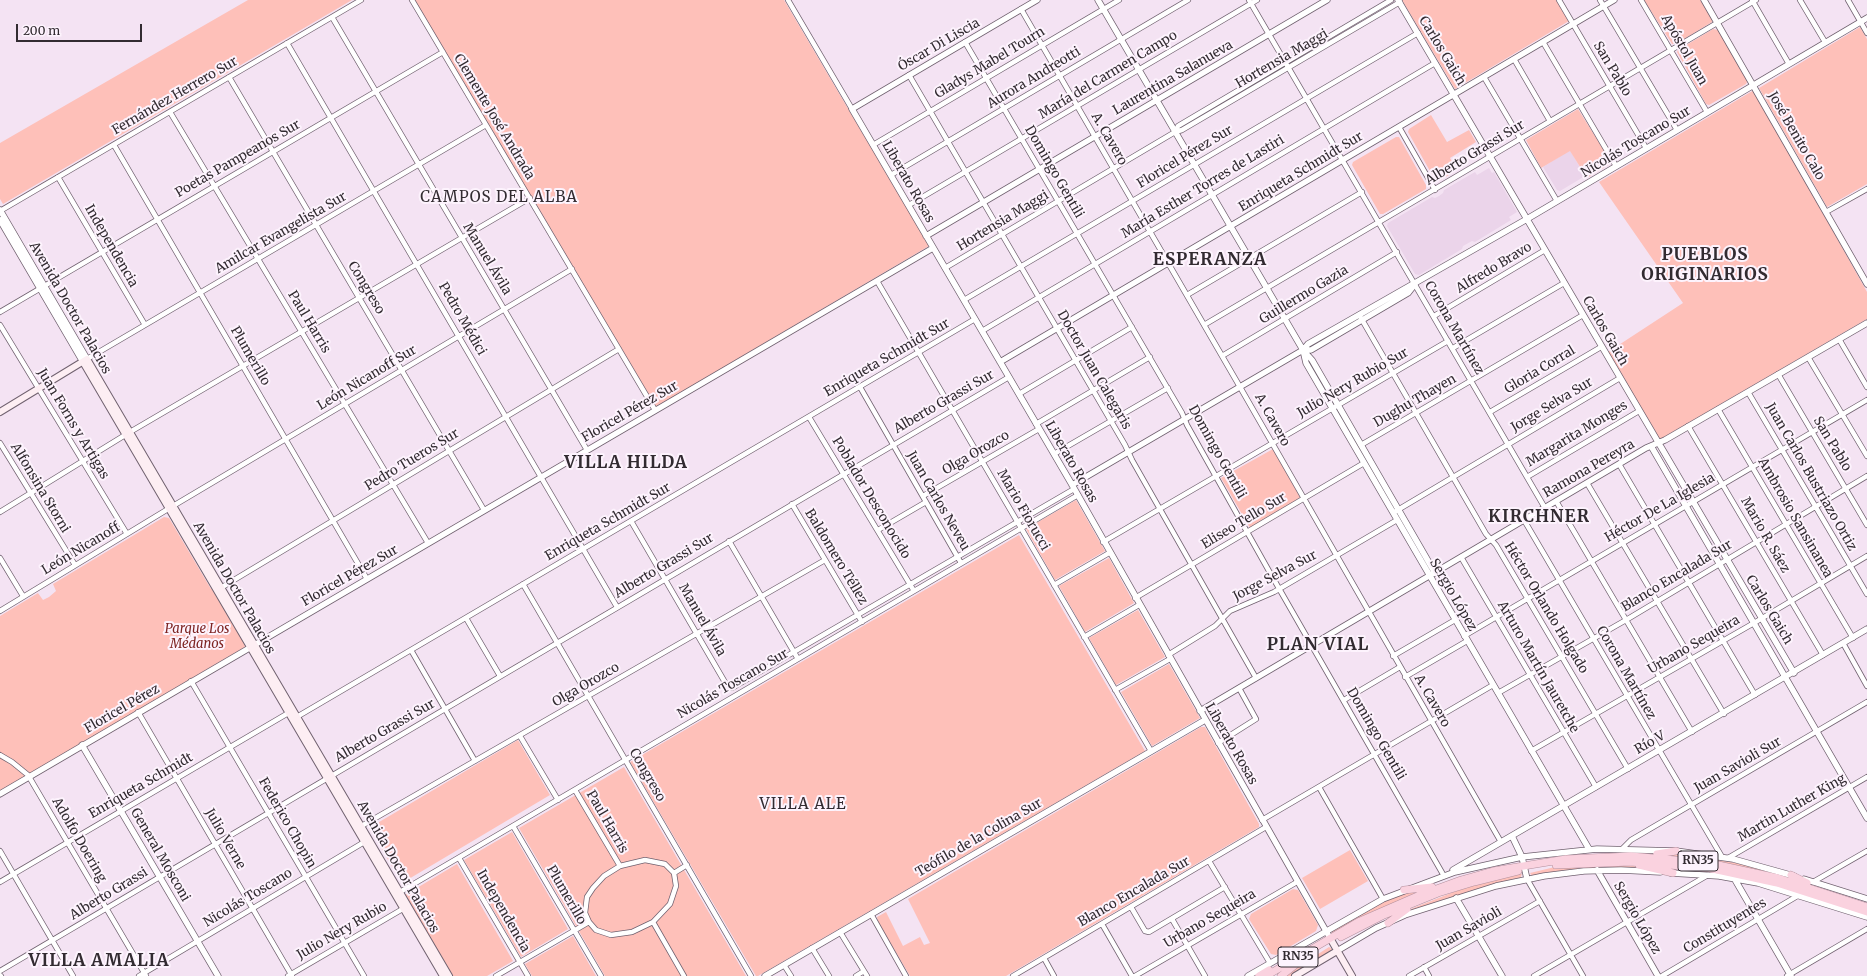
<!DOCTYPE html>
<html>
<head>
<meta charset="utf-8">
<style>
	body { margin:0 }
	#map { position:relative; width:1867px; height:976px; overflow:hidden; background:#f4e3f3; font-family:Merriweather,serif }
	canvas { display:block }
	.scale { position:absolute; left:16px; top:24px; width:126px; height:18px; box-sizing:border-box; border:2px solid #322b31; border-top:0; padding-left:5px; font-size:12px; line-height:14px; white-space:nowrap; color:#322b31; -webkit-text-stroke:3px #fdf3fd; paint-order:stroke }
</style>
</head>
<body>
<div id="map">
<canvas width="1867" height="976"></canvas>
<div class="scale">200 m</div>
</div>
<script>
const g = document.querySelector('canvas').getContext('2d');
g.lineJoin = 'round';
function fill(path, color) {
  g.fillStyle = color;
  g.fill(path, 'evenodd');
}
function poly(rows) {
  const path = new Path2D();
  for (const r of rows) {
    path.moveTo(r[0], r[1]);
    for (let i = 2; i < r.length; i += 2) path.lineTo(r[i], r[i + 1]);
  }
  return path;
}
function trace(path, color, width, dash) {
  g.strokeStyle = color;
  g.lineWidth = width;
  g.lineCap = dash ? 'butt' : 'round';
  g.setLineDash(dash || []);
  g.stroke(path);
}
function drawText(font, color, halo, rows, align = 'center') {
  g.font = font + ' Merriweather,serif';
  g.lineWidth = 4;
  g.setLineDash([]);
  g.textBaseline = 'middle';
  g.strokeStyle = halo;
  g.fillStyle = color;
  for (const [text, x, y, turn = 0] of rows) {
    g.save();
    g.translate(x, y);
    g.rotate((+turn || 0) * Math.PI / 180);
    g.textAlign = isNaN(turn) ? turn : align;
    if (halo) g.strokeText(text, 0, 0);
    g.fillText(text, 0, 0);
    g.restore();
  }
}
fill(poly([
	[1570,150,1585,176,1560,191,1557,190,1543,167],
	[1489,168,1492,173,1494,172,1517,212,1509,217,1511,220,1475,242,1472,241,1463,246,1462,249,1419,275,1415,274,1387,226,1388,223,1432,197,1435,198,1439,196,1443,193,1444,190,1475,172,1477,175]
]), '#ebd4ea');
fill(poly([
	[248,0,352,0,3,204,0,199,0,143],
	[414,0,784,0,929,246,656,407],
	[1402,0,1556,0,1569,21,1455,89],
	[1644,0,1701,0,1712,18,1712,22,1676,44,1672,44],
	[1860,27,1867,39,1867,184,1827,207,1759,88],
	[1713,29,1718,30,1748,80,1746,84,1709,105,1706,104,1677,52,1678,50],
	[1754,90,1867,292,1867,319,1659,440,1608,352,1683,303,1599,182],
	[1578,109,1610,160,1610,164,1587,178,1570,151,1541,168,1526,140],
	[1431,115,1447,142,1469,130,1476,142,1450,158,1457,170,1439,181,1435,180,1408,132,1409,129],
	[1396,137,1399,137,1426,185,1426,189,1383,214,1380,214,1352,165,1353,162],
	[1273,449,1301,499,1250,528,1221,478],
	[1076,500,1105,551,1055,580,1026,529],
	[164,517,169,518,211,589,212,589,244,643,245,647,0,791,0,616,38,593,43,600,49,597,56,591,53,584],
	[1019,535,1145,751,758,976,756,976,630,762],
	[1109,558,1134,603,1085,632,1059,586],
	[1138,610,1165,657,1116,685,1089,638],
	[1169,664,1200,718,1152,746,1121,692],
	[1201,727,1205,727,1259,824,1259,827,1006,976,910,976,878,922,877,917,886,912,903,946,920,937,924,945,930,943,908,899],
	[518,740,550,795,402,883,369,828],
	[624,767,746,976,605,976,519,828],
	[512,832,568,929,521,957,464,860],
	[1350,850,1368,881,1320,909,1302,878],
	[1681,854,1742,864,1786,876,1801,882,1716,861,1664,856],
	[457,864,513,961,487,976,452,976,405,895],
	[1581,865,1633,866,1647,869,1532,876,1530,873,1555,867],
	[1519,874,1522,874,1520,879,1469,892,1401,915,1413,908,1464,888],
	[1293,889,1298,890,1318,925,1316,931,1276,955,1271,954,1249,919,1251,914],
	[1424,891,1370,913,1332,933,1331,931,1374,905,1400,894],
	[573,936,596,976,532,976,525,964],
	[1329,947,1332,949,1329,954,1291,976,1284,976]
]), '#fec0b9');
const minor = poly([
	[412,0,655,410],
	[788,0,852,109],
	[1249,0,1545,508],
	[1559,0,1646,148],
	[1600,0,1677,130],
	[1641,0,1707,112],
	[1752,0,1789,64],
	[1800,0,1825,42],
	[1848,0,1867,33],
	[1021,9,1240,387,1501,842],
	[332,17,587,450],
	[965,42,1182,413,1187,425,1269,571,1444,876],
	[1543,42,1616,166],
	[287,43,617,607],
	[1514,59,1550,121],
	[909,75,1125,445,1132,460,1256,678],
	[229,77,484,510],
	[1484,77,1557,201],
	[170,112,428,543],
	[1399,127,1435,190],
	[1175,132,1178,126,1391,0],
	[114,145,367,579],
	[873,145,1119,0],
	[891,175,1188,0],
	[58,177,145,325],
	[909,205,1257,0],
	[0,211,361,0],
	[1826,212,1867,189],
	[945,268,1175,132,1182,130,1400,2],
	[877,281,1151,751],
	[1187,295,1362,192],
	[964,300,1418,33],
	[0,312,443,52],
	[1434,316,1545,250],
	[1361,318,1486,534,1496,545,1628,769],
	[0,325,127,534],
	[1204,325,1756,0],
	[982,331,1435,63],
	[1839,339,1867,387],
	[1453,348,1564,283],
	[1222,356,1397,252],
	[1808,357,1867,456],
	[87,359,486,125],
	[1778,374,1867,525],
	[860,387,961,563],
	[1748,392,1867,594],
	[1019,394,1132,327],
	[1718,409,1853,638],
	[1490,412,1601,347],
	[809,417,914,591],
	[1036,424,1150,357],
	[1688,426,1823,655],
	[0,443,75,565],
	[1361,445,1583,315],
	[1054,454,1168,388],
	[1619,464,1755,695],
	[1527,477,1639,411],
	[1587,483,1724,714],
	[923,496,1039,429],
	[1556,501,1692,732],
	[792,504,862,622],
	[1396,511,1620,378],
	[0,512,130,432,530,198],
	[1524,520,1722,857],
	[631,521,726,684,732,688,1074,489],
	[878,530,926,502],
	[729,541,798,659],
	[1103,542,1448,341],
	[1461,557,1596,787],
	[0,558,23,596],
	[523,584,751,976],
	[1054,585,1109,553],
	[219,589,619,349],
	[1135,598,1364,463],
	[0,611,173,506,572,269],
	[466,618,500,676],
	[1464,636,1867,400],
	[1084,637,1139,605],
	[1843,643,1867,686],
	[411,650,475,761],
	[1168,655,1215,626,1230,611,1274,592,1397,520],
	[1393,656,1455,620],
	[1405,677,1467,641],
	[191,681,364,976],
	[1115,690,1170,659],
	[1498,693,1626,620,1867,476],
	[1344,700,1400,667],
	[138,712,292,976],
	[295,718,975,319],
	[520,736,558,800],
	[1218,743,1256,719,1239,688],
	[1531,751,1754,623,1867,556],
	[0,755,12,762,28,775,146,976],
	[1319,787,1383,899],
	[575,790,620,866],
	[1262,820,1493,685],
	[513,826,601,976],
	[358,828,825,560],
	[1623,848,1631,840,1867,702],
	[0,851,73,976],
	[459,858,528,976],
	[1728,858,1867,777],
	[645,860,665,864,674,873,676,886,670,904,653,922,632,932,611,935,596,930,589,922,585,913,587,897,593,888,604,876,620,866,645,860],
	[1209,861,1270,963],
	[674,873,687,865],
	[1527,879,1583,976],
	[0,882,290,712],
	[1813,882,1867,851],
	[400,892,1078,495],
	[1131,907,1145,931,1149,932,1225,887],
	[871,914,906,976],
	[1172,919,1205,976],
	[653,922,684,976],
	[1102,924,1132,976],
	[840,932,867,976],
	[812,948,829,976],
	[1044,958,1054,976],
	[784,965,791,976],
	[1424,967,1429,976],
	[0,971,1009,377],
	[0,975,1,976],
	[139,976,366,841],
	[288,976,406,907],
	[496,976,589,922],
	[856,976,864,971],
	[1013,976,1266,827],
	[1135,976,1297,882],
	[1409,976,1540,901],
	[1534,976,1708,875],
	[1662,976,1799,895],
	[1787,976,1867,929]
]);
const tertiary = poly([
	[1037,0,852,109,1071,483,1330,938],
	[1098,0,1303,350,1312,360,1435,573],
	[1398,0,1794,673],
	[1704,0,1867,284],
	[0,210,87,359],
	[0,220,83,362],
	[926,236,1327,0],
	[1303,350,1306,363,1589,849],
	[1303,350,1311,350,1408,293,1415,284],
	[1000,362,1614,0],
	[1651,446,1867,818],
	[1072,485,1303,350,1308,344,1527,219,1867,18],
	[1200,711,1646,448,1665,440,1867,323],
	[82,745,218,976],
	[0,794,933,248],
	[1512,836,1522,857,1527,879],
	[1453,870,1867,629],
	[1597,870,1658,976],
	[1671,873,1719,876,1758,883,1867,917],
	[1734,878,1791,976],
	[1804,879,1867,899],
	[1456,898,1502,976],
	[1337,951,1376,928,1405,915,1496,886,1544,876,1584,871,1621,870,1660,872],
	[765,976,1205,720],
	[1248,976,1383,899,1455,872,1522,857,1597,849,1676,851,1733,859,1794,876]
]);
const secondary = poly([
	[83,362,443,976],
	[0,412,87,359,449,976],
	[1330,938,1352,976],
	[1295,976,1337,951]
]);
const trunk = poly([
	[1657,854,1676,851],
	[1556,865,1630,862,1708,868,1777,883,1867,912],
	[1639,865,1673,873],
	[1791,875,1807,883],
	[1404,890,1432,887],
	[1388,923,1407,909],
	[1341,937,1384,915,1438,893,1474,882,1518,871],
	[1259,976,1269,970],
	[1266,976,1358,922,1420,895,1461,880,1493,871,1566,859,1631,856,1709,863,1778,878,1867,907],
	[1281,976,1300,961]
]);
trace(minor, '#70616f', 6);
trace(tertiary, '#70616f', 7);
trace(secondary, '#70616f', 8);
trace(trunk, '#b3909d', 8);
trace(minor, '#fff', 4.5);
trace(tertiary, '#fff', 5.5);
trace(secondary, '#fdeef3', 6);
trace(trunk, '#fad2df', 7);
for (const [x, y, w] of [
	[1698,861,40],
	[1298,957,40]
]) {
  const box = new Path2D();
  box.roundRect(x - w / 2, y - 10, w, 20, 3);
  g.fillStyle = '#fdf3fd';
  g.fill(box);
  trace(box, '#322b31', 1);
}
drawText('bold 12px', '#322b31', null, [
	["RN35",1698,861],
	["RN35",1298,957]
]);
drawText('13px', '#322b31', '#fdf3fd', [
	["Óscar Di Liscia",939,45,-30],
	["Apóstol Juan",1684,50,60],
	["Carlos Gaich",1442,51,59],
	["Hortensia Maggi",1282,59,-30],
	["Gladys Mabel Tourn",990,63,-31],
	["San Pablo",1612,69,59],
	["María del Carmen Campo",1108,75,-31],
	["Aurora Andreotti",1034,78,-31],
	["Laurentina Salanueva",1173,78,-30],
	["Fernández Herrero Sur",175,96,-30],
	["Clemente José Andrada",494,117,59],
	["José Benito Calo",1796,136,60],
	["A. Cavero",1109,139,60],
	["Nicolás Toscano Sur",1636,142,-31],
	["Alberto Grassi Sur",1475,153,-31],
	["Floricel Pérez Sur",1185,157,-31],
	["Poetas Pampeanos Sur",238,159,-30],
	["Domingo Gentili",1054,172,60],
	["Enriqueta Schmidt Sur",1301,172,-31],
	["Liberato Rosas",908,182,60],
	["María Esther Torres de Lastiri",1203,187,-31],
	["Hortensia Maggi",1003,221,-31],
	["Amilcar Evangelista Sur",281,233,-30],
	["Independencia",111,246,60],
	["Manuel Ávila",487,259,59],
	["Alfredo Bravo",1494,268,-31],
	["Congreso",366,288,59],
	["Guillermo Gazia",1304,295,-31],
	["Avenida Doctor Palacios",70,308,60],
	["Pedro Médici",462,319,60],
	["Paul Harris",309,322,59],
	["Corona Martínez",1454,328,60],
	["Carlos Gaich",1605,331,60],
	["Plumerillo",250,356,60],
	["Enriqueta Schmidt Sur",887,358,-30],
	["Doctor Juan Calegaris",1094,370,60],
	["Gloria Corral",1540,370,-31],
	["León Nicanoff Sur",367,378,-31],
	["Julio Nery Rubio Sur",1353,383,-30],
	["Dughu Thayen",1415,401,-30],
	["Alberto Grassi Sur",944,402,-30],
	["Jorge Selva Sur",1552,405,-31],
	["Floricel Pérez Sur",630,412,-30],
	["A. Cavero",1272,420,61],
	["Juan Forns y Artigas",73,424,59],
	["Margarita Monges",1577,434,-31],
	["San Pablo",1832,444,59],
	["Domingo Gentili",1217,452,61],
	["Olga Orozco",976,453,-30],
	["Pedro Tueros Sur",412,460,-31],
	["Liberato Rosas",1071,462,60],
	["Ramona Pereyra",1589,469,-30],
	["Juan Carlos Bustriazo Ortiz",1811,477,60],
	["Alfonsina Storni",40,488,59],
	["Poblador Desconocido",871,498,59],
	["Juan Carlos Neveu",938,501,60],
	["Héctor De La Iglesia",1660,508,-30],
	["Mario Fiorucci",1023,510,60],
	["Ambrosio Sansinanea",1795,518,60],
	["Eliseo Tello Sur",1244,521,-31],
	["Enriqueta Schmidt Sur",608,522,-30],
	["Mario R. Sáez",1765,535,60],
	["León Nicanoff",81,549,-31],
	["Baldomero Téllez",836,557,59],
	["Alberto Grassi Sur",664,566,-31],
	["Floricel Pérez Sur",350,576,-30],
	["Jorge Selva Sur",1275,576,-28],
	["Blanco Encalada Sur",1677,576,-31],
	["Avenida Doctor Palacios",234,588,60],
	["Sergio López",1453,595,60],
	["Héctor Orlando Holgado",1546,608,59],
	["Carlos Gaich",1769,610,59],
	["Manuel Ávila",702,620,60],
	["Urbano Sequeira",1694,645,-30],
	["Arturo Martín Jauretche",1538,667,60],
	["Corona Martínez",1626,673,60],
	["Nicolás Toscano Sur",733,684,-30],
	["Olga Orozco",586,685,-30],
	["A. Cavero",1432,701,60],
	["Floricel Pérez",122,709,-30],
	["Alberto Grassi Sur",385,731,-30],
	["Domingo Gentili",1376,734,60],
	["Río V",1650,743,-30],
	["Liberato Rosas",1231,744,60],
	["Juan Savioli Sur",1738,765,-30],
	["Congreso",647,775,60],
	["Enriqueta Schmidt",141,786,-30],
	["Martin Luther King",1792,808,-30],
	["Paul Harris",607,822,60],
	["Federico Chopin",287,823,60],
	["Teófilo de la Colina Sur",979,838,-30],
	["Julio Verne",225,839,60],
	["Adolfo Doering",79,840,60],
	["General Mosconi",160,855,60],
	["Avenida Doctor Palacios",398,867,60],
	["Blanco Encalada Sur",1134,892,-30],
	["Alberto Grassi",109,894,-31],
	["Plumerillo",566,895,60],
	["Nicolás Toscano",248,898,-31],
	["Independencia",503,911,60],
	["Sergio López",1637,918,60],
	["Urbano Sequeira",1210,919,-30],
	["Constituyentes",1725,926,-31],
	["Juan Savioli",1469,929,-30],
	["Julio Nery Rubio",342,931,-30]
]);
drawText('italic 13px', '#7e2523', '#fdf3fd', [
	["Parque Los",197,629],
	["Médanos",197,644]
]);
g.letterSpacing = '1px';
drawText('15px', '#322b31', '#fdf3fd', [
	["CAMPOS DEL ALBA",499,198],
	["VILLA ALE",803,805]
]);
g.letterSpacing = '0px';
g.letterSpacing = '1px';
drawText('bold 17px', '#322b31', '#fdf3fd', [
	["PUEBLOS",1705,255],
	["ORIGINARIOS",1705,275],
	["ESPERANZA",1210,260],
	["VILLA HILDA",626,463],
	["KIRCHNER",1539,517],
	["PLAN VIAL",1318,645],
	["VILLA AMALIA",99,961]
]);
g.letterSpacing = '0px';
</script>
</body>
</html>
